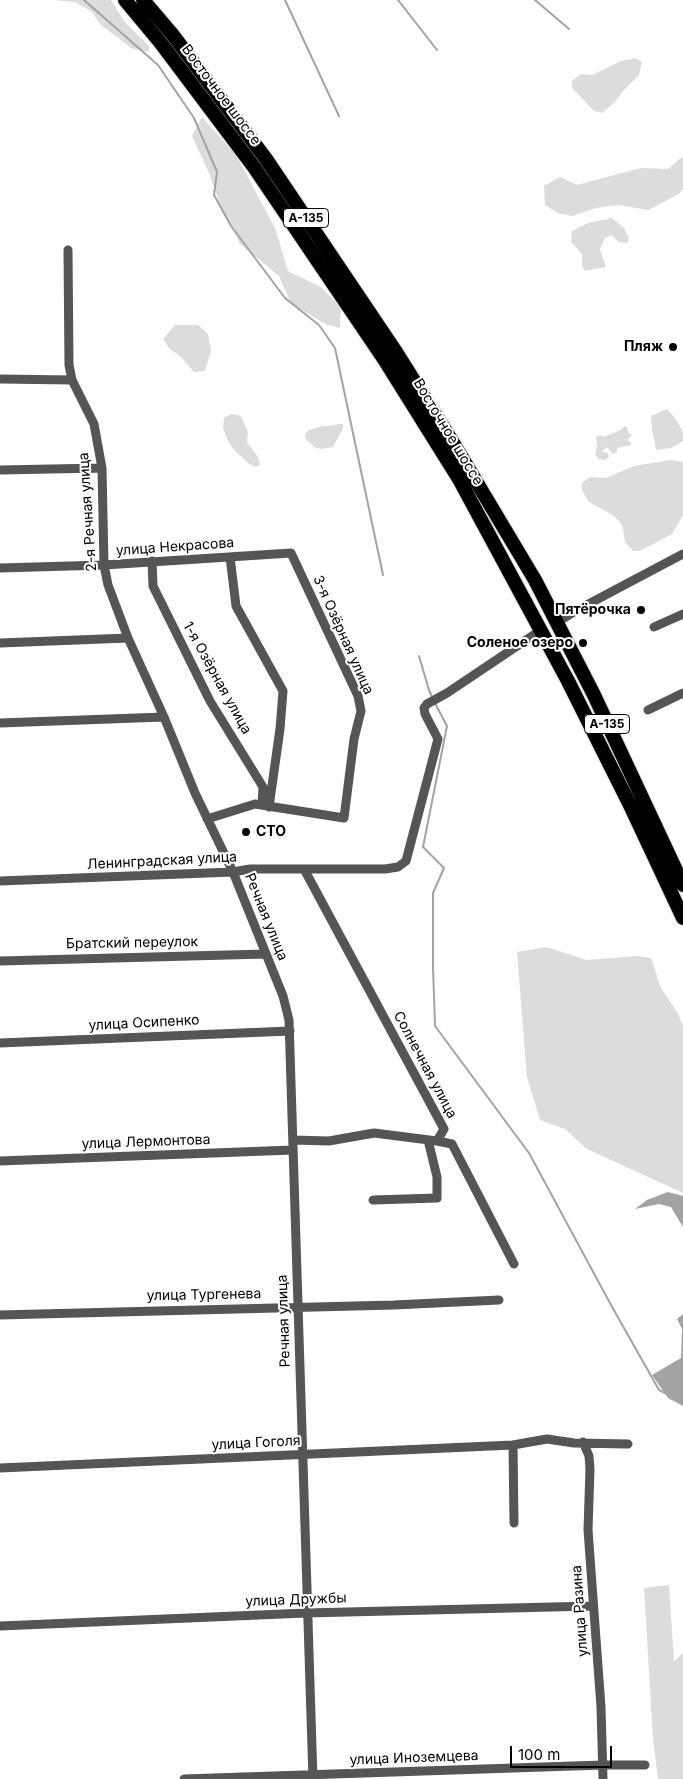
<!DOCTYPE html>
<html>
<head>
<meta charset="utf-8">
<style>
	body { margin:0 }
	#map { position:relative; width:683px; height:1779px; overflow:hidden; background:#fff; font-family:Inter,sans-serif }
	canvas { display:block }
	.scale { position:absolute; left:510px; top:1746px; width:102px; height:22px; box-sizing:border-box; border:2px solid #000; border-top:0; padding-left:6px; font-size:15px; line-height:18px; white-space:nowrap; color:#000; -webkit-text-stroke:4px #fff; paint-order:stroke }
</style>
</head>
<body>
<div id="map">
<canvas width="683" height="1779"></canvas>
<div class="scale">100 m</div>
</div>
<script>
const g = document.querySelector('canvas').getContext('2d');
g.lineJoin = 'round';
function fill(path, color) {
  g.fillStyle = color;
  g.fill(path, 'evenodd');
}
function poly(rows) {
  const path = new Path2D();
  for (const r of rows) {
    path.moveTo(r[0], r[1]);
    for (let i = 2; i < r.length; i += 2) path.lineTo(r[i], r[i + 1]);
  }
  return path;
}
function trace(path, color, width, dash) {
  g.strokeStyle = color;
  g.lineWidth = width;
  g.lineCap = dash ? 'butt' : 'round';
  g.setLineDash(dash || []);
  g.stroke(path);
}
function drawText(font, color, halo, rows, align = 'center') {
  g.font = font + ' Inter,sans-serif';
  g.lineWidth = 4;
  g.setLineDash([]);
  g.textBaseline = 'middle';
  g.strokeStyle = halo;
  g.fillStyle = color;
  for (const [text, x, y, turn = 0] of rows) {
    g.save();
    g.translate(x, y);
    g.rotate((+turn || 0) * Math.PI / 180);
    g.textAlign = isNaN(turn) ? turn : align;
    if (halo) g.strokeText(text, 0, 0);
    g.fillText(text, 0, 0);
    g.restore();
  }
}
fill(poly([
	[53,0,111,0,124,21,149,46,149,52,133,49,101,25,91,11,75,2],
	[635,58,642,62,639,75,623,91,615,102,602,113,594,111,572,88,572,81,581,74,592,75,621,61],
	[202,117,236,155,275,228,288,271,321,287,341,308,340,328,325,324,291,303,279,276,240,244,220,205,209,173,192,136],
	[683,156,683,189,679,194,648,210,619,205,596,208,572,216,558,213,545,205,544,186,560,177,577,185,641,168,668,169],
	[612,218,624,228,629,238,627,243,618,242,612,235,605,238,600,249,606,267,585,271,582,266,582,254,571,242,572,231,588,223],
	[175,325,198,325,208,334,211,350,205,371,194,372,181,357,170,349,163,339],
	[667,409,675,418,683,432,683,441,671,448,656,450,652,430,651,416],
	[231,414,241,416,248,432,247,442,258,457,260,465,256,467,248,463,234,450,228,441,223,428,224,418],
	[339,424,343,424,343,428,333,447,321,449,314,447,306,439,305,434,309,430,323,426,329,426],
	[624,426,627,427,628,432,632,435,627,440,631,442,631,445,617,448,617,452,613,454,607,447,602,452,608,453,609,457,605,460,598,459,595,454,597,447,596,437,601,435,603,437,621,430],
	[671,460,683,462,683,515,672,534,640,551,633,551,625,542,623,528,620,522,613,515,589,502,582,490,582,483,590,477,606,478,634,466],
	[546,947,587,960,637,956,651,958,661,988,677,1012,683,1025,683,1193,587,1149,565,1129,540,1120,527,1077,517,952],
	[669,1585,674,1661,683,1653,683,1779,658,1779,653,1739,644,1588]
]), '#dcdcdc');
fill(poly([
	[668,1192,683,1196,683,1227,671,1207,659,1204,635,1209,647,1200],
	[683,1314,683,1406,668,1398,652,1375,681,1358,682,1329,677,1319]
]), '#a3a3a3');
trace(poly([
	[84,0,158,65,194,118,217,172,214,195,231,226,285,298,319,325,335,348,383,575],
	[285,0,339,116],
	[398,0,437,50],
	[535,0,569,29],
	[419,656,429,690,433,699],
	[435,703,447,726,423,847,444,868,433,893,433,967,435,1026,529,1153,611,1305,659,1390,665,1393]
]), '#a3a3a3', 2);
const highway = poly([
	[125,0,160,42,254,167,384,359,459,479,568,681,630,805,683,918],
	[143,0,172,34,266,159,396,352,455,446,535,580,594,695,683,885]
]);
trace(highway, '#dbdbdb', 16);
trace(poly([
	[68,250,69,365,72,380,94,424,102,468,104,565,108,585,128,638,164,717,195,793,233,872,283,996,289,1020,313,1779],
	[0,379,72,380],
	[0,470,102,468],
	[230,557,236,606,283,691,280,729,269,807],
	[152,561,153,586,210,701,263,787,262,805],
	[0,568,104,565,291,553,358,696,361,711,354,739,344,818,255,804,207,819],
	[556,623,579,609,683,554],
	[654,627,683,614],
	[0,643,128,638],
	[648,710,683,693],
	[0,723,164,717],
	[304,869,444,1129,437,1141,452,1144,514,1264],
	[0,881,233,872,250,869,385,869,398,867,406,861,438,739,425,714,424,708,427,704,447,693,541,630],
	[0,961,266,954],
	[0,1043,290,1031],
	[293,1140,329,1141,374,1133,437,1141],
	[0,1161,293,1150],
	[373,1200,437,1198,437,1177,428,1140],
	[0,1315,394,1305,499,1300],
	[583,1442,589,1456,590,1469,588,1530,601,1707,603,1779],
	[513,1445,514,1523],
	[0,1468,513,1445,547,1439,574,1443,628,1444],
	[0,1626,306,1613,593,1606],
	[184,1779,603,1765,645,1765]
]), '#555', 9);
trace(highway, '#000', 14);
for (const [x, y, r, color] of [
	[673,347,5,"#000"],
	[641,610,5,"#000"],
	[583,643,5,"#000"],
	[246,832,5,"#000"]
]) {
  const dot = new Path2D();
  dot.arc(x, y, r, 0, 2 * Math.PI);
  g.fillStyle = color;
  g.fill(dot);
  trace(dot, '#fff', 2);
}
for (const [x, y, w] of [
	[306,218,45],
	[607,724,45]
]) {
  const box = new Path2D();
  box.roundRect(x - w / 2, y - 9.5, w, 19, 4);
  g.fillStyle = '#fff';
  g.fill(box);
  trace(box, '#000', 1);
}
drawText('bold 12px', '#000', null, [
	["А-135",306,218],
	["А-135",607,724]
]);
drawText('14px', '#000', '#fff', [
	["Восточное шоссе",221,95,53],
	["Восточное шоссе",448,432,59],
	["2-я Речная улица",88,512,-94],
	["улица Некрасова",175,547,-4],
	["3-я Озёрная улица",343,635,66],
	["1-я Озёрная улица",217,678,61],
	["Ленинградская улица",162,861,-3],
	["Речная улица",266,917,68],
	["Братский переулок",132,943,-1],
	["улица Осипенко",144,1023,-3],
	["Солнечная улица",425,1065,62],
	["улица Лермонтова",146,1142,-2],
	["улица Тургенева",204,1295,-1],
	["Речная улица",284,1321,-92],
	["улица Гоголя",256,1443,-3],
	["улица Дружбы",296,1600,-2],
	["улица Разина",580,1611,-94],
	["улица Иноземцева",414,1758,-2]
]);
drawText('bold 14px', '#000', '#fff', [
	["Пляж",663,347],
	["Пятёрочка",631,610],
	["Соленое озеро",573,643],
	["СТО",256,832,"left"]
], 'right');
</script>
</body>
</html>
